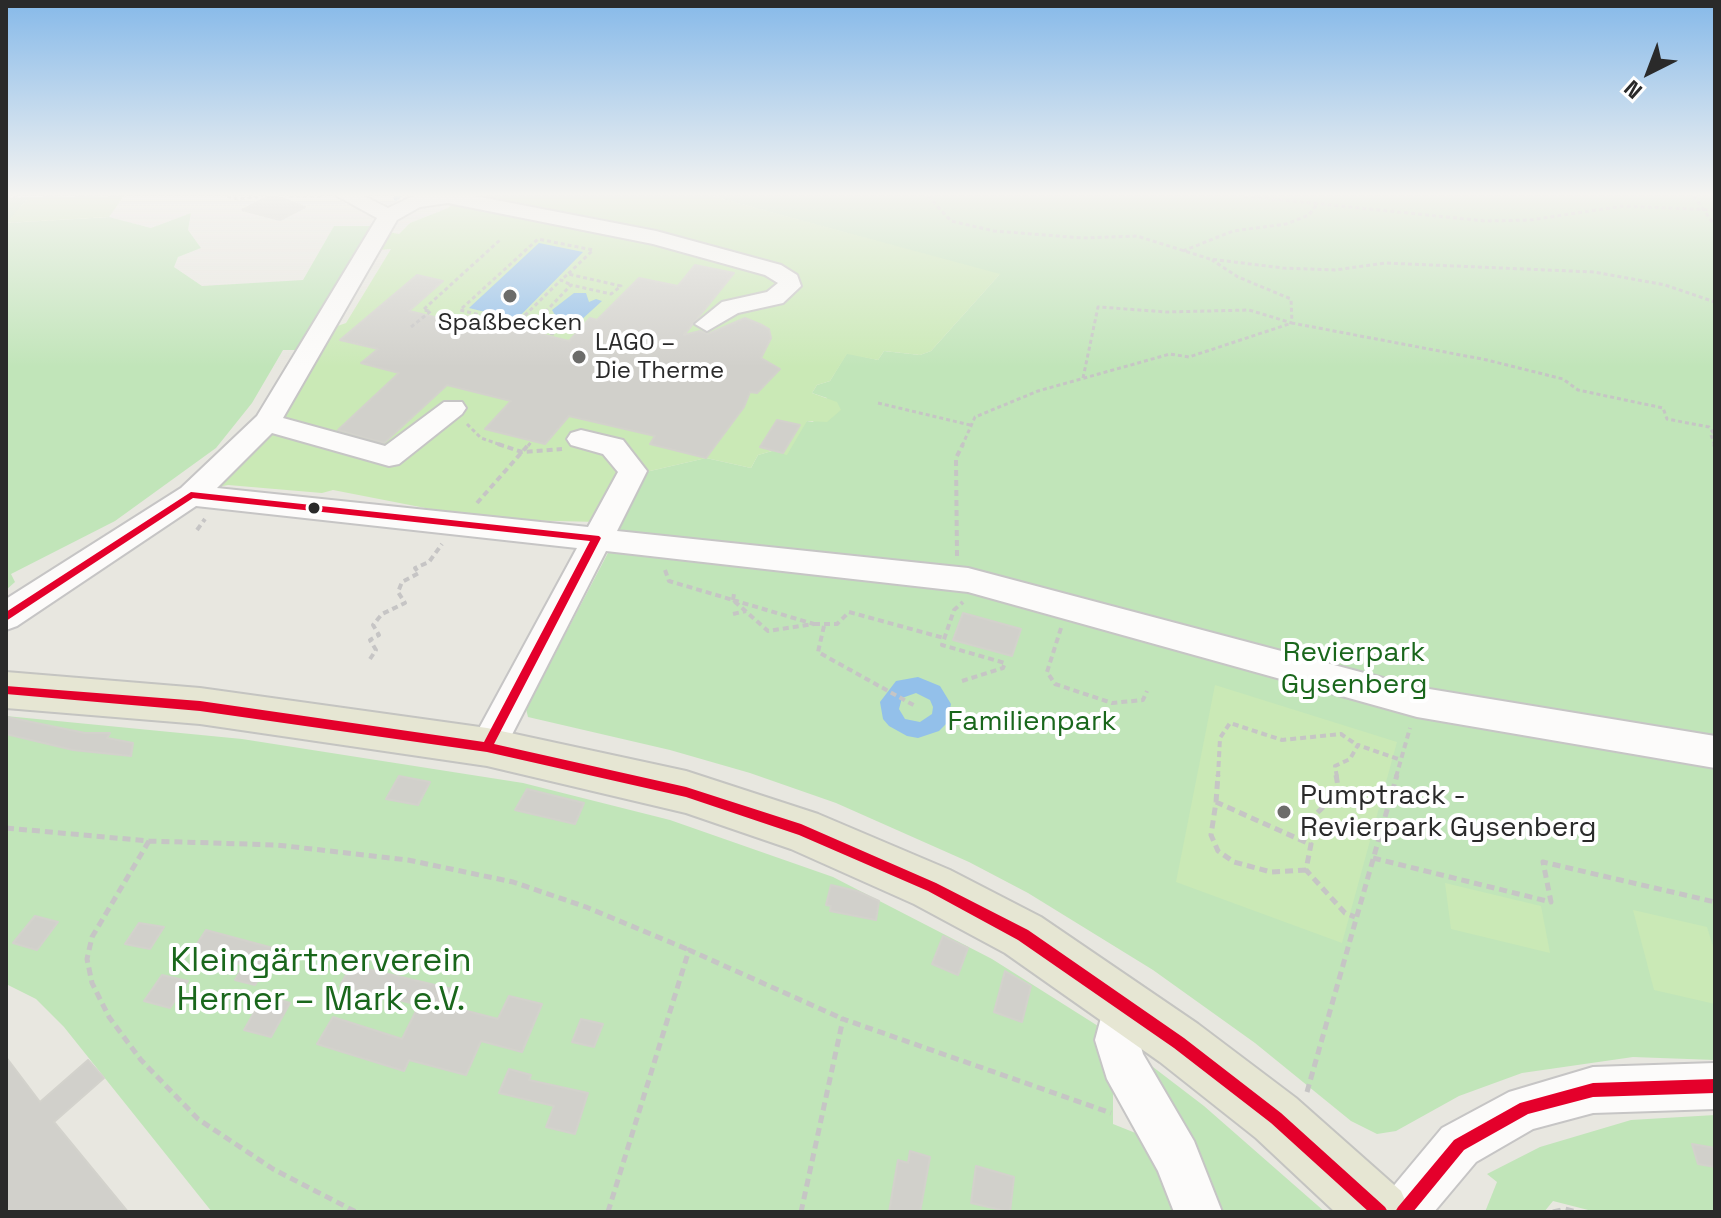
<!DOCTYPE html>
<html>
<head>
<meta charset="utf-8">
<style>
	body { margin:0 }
	#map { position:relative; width:1721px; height:1218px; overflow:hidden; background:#e8e7e0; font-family:"Space Grotesk",sans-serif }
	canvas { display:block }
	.frame { position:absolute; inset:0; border:8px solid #2a2a2a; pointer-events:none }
	.north { position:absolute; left:1609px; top:32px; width:80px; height:80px; -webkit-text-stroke:6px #fff; paint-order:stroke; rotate:222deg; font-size:22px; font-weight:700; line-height:32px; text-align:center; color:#2a2a2a }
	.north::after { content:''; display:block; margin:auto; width:28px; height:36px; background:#2a2a2a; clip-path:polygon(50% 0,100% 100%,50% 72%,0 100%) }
</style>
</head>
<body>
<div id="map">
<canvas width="1721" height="1218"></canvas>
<div class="frame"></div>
<div class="north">N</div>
</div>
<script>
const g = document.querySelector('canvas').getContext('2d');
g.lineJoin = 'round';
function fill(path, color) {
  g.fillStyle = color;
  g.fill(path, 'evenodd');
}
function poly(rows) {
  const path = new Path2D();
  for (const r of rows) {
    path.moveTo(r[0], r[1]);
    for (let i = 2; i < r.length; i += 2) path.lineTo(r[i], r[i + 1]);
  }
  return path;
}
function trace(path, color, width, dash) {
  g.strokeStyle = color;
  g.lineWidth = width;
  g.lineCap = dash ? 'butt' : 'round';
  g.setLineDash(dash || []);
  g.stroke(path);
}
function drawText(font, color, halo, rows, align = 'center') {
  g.font = font + ' "Space Grotesk",sans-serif';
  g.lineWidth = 8;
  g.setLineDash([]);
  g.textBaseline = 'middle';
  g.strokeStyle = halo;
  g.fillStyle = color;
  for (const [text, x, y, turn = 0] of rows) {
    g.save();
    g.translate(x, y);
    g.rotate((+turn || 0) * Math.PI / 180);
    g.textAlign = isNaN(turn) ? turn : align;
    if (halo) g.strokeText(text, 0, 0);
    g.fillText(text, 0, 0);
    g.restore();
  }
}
fill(poly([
	[712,196,1715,196,1715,1060,1633,1057,1522,1073,1459,1096,1396,1131,1377,1134,1351,1121,1255,1043,1153,970,1028,893,969,862,836,803,750,773,670,750,528,717,526,709,620,530,618,527,637,474,706,458,751,468,758,455,772,451,807,421,813,422,827,398,812,393,817,385,830,381,847,353,878,360,884,351,920,355,931,351,999,275],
	[29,197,7,223,109,217,151,228,191,213,188,230,201,248,178,257,174,267,202,286,303,280,334,226,372,226,302,350,283,350,252,403,216,448,115,521,11,574,15,582,6,590,6,198],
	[6,716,242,739,523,783,670,820,833,877,992,959,1098,1026,1113,1089,1113,1124,1143,1136,1189,1212,212,1212,64,1027,36,999,6,984],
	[1132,1051,1204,1106,1325,1212,1208,1212],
	[1715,1115,1715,1212,1596,1212,1553,1201,1544,1212,1485,1212,1497,1182,1487,1174,1540,1147,1631,1120]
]), '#c1e5b9');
fill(poly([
	[124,196,109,217,6,223,29,197],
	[450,196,712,196,1000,274,931,351,920,355,884,351,878,360,847,354,830,381,817,385,812,393,837,402,841,410,827,422,807,421,787,455,772,451,758,455,751,468,706,458,637,474,599,522,514,520,456,514,333,490,322,493,228,485,208,489,329,329,346,323,391,249,378,250,389,232,399,234,410,223,448,208,452,204],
	[1215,685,1397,742,1342,943,1176,882],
	[1445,883,1541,906,1550,953,1451,929],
	[1633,910,1707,927,1715,953,1715,1004,1654,990]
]), '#cae9b6');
fill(poly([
	[539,243,583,252,512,324,507,323,510,318,469,308],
	[574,293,586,293,589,302,596,299,602,301,569,331,540,324,555,315,552,310],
	[918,677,940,686,951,704,947,723,939,731,918,738,907,736,889,726,883,719,880,702,896,681],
	[916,693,930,700,933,707,932,714,920,722,905,719,899,709,902,698]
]), '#93c0ea');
trace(poly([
	[396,198,399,196]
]), '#93c0ea', 5);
const building = poly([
	[269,196,276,196,305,207,280,220,242,210,269,196],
	[695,265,734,273,684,335,700,331,708,334,745,318,762,325,769,329,771,338,761,358,780,369,757,393,750,392,744,407,706,458,650,444,655,436,569,416,545,444,485,429,511,401,447,385,384,443,338,430,399,373,361,363,378,349,340,340,417,275,443,281,409,311,447,320,465,316,569,341,590,318,597,320,639,278,678,286,695,265],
	[777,420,800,425,783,453,760,447,777,420],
	[963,613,1021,629,1012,656,953,640,963,613],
	[7,717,85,733,110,733,107,738,133,743,131,756,73,750,6,734,7,717],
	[399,776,430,782,418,805,386,799,399,776],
	[527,789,584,803,575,824,515,810,527,789],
	[831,885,857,891,879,901,876,920,830,911,831,906,826,905,831,885],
	[35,916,58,922,37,950,13,943,35,916],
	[139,923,164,927,150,949,125,944,139,923],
	[206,930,258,944,277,949,255,985,235,980,244,965,191,953,206,930],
	[943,936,968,948,958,975,932,964,943,936],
	[351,965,456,990,448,1006,498,1019,509,996,542,1004,522,1052,481,1041,466,1075,409,1060,404,1071,317,1044,333,1017,402,1039,419,1005,340,986,351,965],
	[1005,971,1031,986,1022,1022,994,1012,1005,971],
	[162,975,188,981,170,1008,144,1001,162,975],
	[264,995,290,1003,271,1037,244,1030,264,995],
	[581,1019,603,1024,594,1047,572,1042,581,1019],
	[6,1057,40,1102,88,1060,104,1078,54,1122,128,1212,11,1212,6,1205,6,1057],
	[509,1069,531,1075,529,1080,588,1093,575,1134,546,1127,554,1106,499,1093,509,1069],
	[1692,1144,1715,1148,1715,1167,1698,1164,1692,1144],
	[910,1151,930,1157,920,1212,889,1212,898,1160,908,1163,910,1151],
	[976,1166,1014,1177,1010,1212,971,1203,976,1166]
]);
fill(building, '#d1d0cb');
trace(building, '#d3d2cc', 2);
const minor = poly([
	[337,196,364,196,388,208,413,196,475,196,656,231,781,265,797,275,801,286,783,303,738,313,707,331,695,324,722,302,767,292,778,283,765,275,653,244,448,203,420,207,397,220,283,418,385,446,444,402,462,402,466,408,462,414,399,464,389,466,272,433,217,488,588,527,618,472,603,454,571,445,567,439,571,433,581,430,623,440,647,471,617,531,968,568,1417,687,1715,736,1715,768,1417,717,968,592,606,551,500,758,487,763,474,758,469,747,577,548,196,506,17,626,6,630,6,599,181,488,257,416,377,218,337,196],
	[1124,982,1139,988,1145,1003,1139,1040,1143,1054,1194,1141,1222,1212,1174,1212,1158,1171,1107,1079,1095,1040,1109,988,1124,982],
	[1715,1063,1715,1109,1593,1113,1533,1129,1476,1162,1434,1212,1379,1212,1386,1195,1442,1128,1509,1092,1593,1067,1715,1063]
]);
const major = poly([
	[6,672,200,688,487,728,686,771,818,814,950,870,1041,917,1198,1024,1296,1098,1401,1191,1410,1212,1335,1212,1256,1138,1160,1062,1005,953,914,904,791,849,686,813,487,766,200,724,6,708,6,672]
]);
trace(minor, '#c6c5c5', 4);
trace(major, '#c4c4c1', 4);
trace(poly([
	[227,196,238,199,263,196],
	[289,196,323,196],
	[928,196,951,221,994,231,1083,238,1137,236,1210,259,1283,268,1335,270,1385,263,1594,272,1665,285,1715,302],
	[1244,196,1485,221,1530,220,1623,206,1715,210],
	[1694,196,1715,226],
	[6,197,18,196],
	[1183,251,1233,231,1286,224,1309,215,1317,204],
	[505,321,460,310,538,239,593,250,568,274],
	[411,327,431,311,423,310,500,240],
	[529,329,512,328,561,280,571,285],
	[554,334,529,329,571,285,611,294,621,286,568,274,561,280],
	[1083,378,1098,307,1167,312,1249,310,1292,323,1291,299,1238,277,1212,260],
	[878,403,970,425],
	[467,424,481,438,504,446],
	[1711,435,1715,446],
	[528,446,531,442],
	[962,446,975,417,1038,391,1170,354,1189,357,1292,323,1487,360,1563,379,1578,390,1663,408,1667,419,1709,427,1715,435]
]), '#c6c5c5', 3, [4, 3]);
trace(poly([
	[498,444,522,452,562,449],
	[1714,444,1715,447],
	[477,503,529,444],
	[197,530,205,519],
	[957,556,956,458,963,444],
	[665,570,669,581,733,600],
	[733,600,814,624,768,631,733,600],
	[733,600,734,594],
	[733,614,746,611],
	[814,624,837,624,849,612,944,638],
	[824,626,818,652,917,707],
	[1061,628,1047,672,1055,684,1112,703,1143,700,1147,691],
	[370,659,376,650,370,640,379,635,373,625,382,614,405,603,398,592,402,582,419,573,415,568,429,562,442,544],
	[962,681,1003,668,1005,663,942,645,954,610,963,602],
	[1218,777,1220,738,1230,723,1282,740,1341,734,1357,745],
	[1337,777,1335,766,1350,759,1358,745,1401,760],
	[1396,777,1410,728]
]), '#c6c5c5', 4, [6, 4]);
trace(poly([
	[1336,775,1339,792,1317,813,1306,870,1345,913,1355,917],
	[1216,802,1218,775],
	[6,828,149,841,277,845,408,860,513,882,586,907,689,950],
	[149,841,92,937,87,959,92,983,109,1017,141,1060,198,1119,273,1169,356,1212],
	[1373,858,1551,902,1543,862,1715,902],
	[1306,870,1271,872,1234,862,1218,851,1211,835,1216,802,1312,845],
	[1307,1092,1397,775],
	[608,1212,689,950,843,1019],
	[801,1212,843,1019,1111,1113],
	[1553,1212,1565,1209,1577,1212]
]), '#c6c5c5', 5, [8, 5]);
fill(minor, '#fcfbfa');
fill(major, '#e6e6d3');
fill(poly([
	[191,492,599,536,601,538,494,744,686,787,801,824,936,883,1028,930,1184,1038,1281,1113,1385,1207,1388,1212,1369,1212,1271,1123,1174,1048,1018,940,928,891,799,835,686,797,487,752,200,711,6,694,6,686,200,701,484,742,590,541,193,498,6,621,6,612,191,492],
	[1715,1079,1715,1093,1593,1097,1528,1114,1464,1150,1413,1212,1395,1212,1398,1207,1454,1140,1520,1103,1593,1083,1715,1079]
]), '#e4002b');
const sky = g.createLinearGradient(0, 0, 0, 367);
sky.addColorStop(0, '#86b9e9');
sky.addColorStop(0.53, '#f5f4f1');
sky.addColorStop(1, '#f5f4f100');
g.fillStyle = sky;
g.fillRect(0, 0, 1721, 367);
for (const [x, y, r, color] of [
	[510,296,8,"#6c6c6a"],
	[579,357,8,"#6c6c6a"],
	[314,508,7,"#2a2a2a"],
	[1284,812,8,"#6c6c6a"]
]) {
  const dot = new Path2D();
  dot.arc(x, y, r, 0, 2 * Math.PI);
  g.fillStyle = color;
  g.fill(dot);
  trace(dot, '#fff', 3);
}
drawText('24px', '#2a2a2a', '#fff', [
	["Spaßbecken",510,323],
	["LAGO –",595,343,"left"],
	["Die Therme",595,371,"left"]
]);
drawText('28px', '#1a671c', '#fff', [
	["Revierpark",1354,653],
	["Gysenberg",1354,685],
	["Familienpark",1032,722]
]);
drawText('28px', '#2a2a2a', '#fff', [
	["Pumptrack -",1300,796],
	["Revierpark Gysenberg",1300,828]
], 'left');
drawText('34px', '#1a671c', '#fff', [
	["Kleingärtnerverein",321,962],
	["Herner – Mark e.V.",321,1001]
]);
</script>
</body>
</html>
